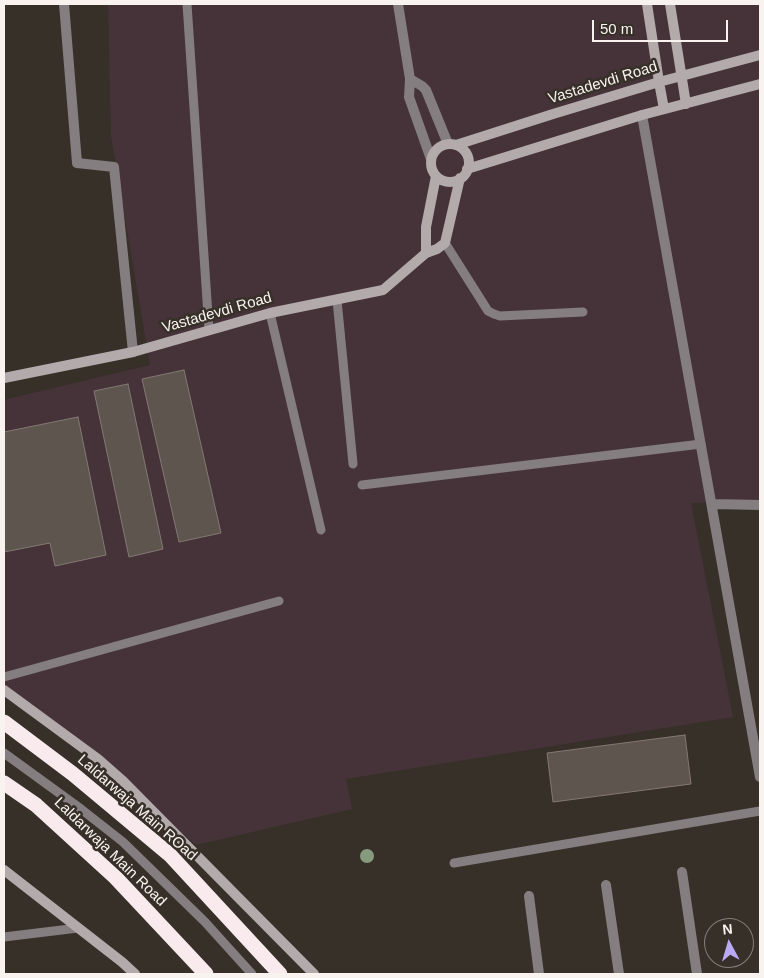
<!DOCTYPE html>
<html>
<head>
<meta charset="utf-8">
<style>
	body { margin:0 }
	#map { position:relative; width:764px; height:978px; overflow:hidden; background:#373029; font-family:Helvetica,sans-serif }
	canvas { display:block }
	.frame { position:absolute; inset:0; border:5px solid #f8f3ef; pointer-events:none }
	.north { position:absolute; left:704px; top:918px; width:50px; height:50px; box-sizing:border-box; background:#373029; border:1px solid #847e78; border-radius:50%; rotate:354deg; font-size:14px; font-weight:700; line-height:20px; text-align:center; color:#f8f3ef }
	.north::after { content:''; display:block; margin:auto; width:18px; height:22px; background:#baaaf6; clip-path:polygon(50% 0,100% 100%,50% 72%,0 100%) }
	.scale { position:absolute; left:592px; top:20px; width:136px; height:22px; box-sizing:border-box; border:2px solid #f8f3ef; border-top:0; padding-left:6px; font-size:15px; line-height:18px; white-space:nowrap; color:#f8f3ef; -webkit-text-stroke:4px #373029; paint-order:stroke }
</style>
</head>
<body>
<div id="map">
<canvas width="764" height="978"></canvas>
<div class="frame"></div>
<div class="north">N</div>
<div class="scale">50 m</div>
</div>
<script>
const g = document.querySelector('canvas').getContext('2d');
g.lineJoin = 'round';
function fill(path, color) {
  g.fillStyle = color;
  g.fill(path, 'evenodd');
}
function poly(rows) {
  const path = new Path2D();
  for (const r of rows) {
    if (r.length === 3) {
      path.moveTo(r[0] + r[2], r[1]);
      path.arc(r[0], r[1], r[2], 0, 2 * Math.PI);
      continue;
    }
    path.moveTo(r[0], r[1]);
    for (let i = 2; i < r.length; i += 2) path.lineTo(r[i], r[i + 1]);
  }
  return path;
}
function trace(path, color, width, dash) {
  g.strokeStyle = color;
  g.lineWidth = width;
  g.lineCap = dash ? 'butt' : 'round';
  g.setLineDash(dash || []);
  g.stroke(path);
}
function drawText(font, color, halo, rows, align = 'center') {
  g.font = font + ' Helvetica,sans-serif';
  g.lineWidth = 5;
  g.setLineDash([]);
  g.textBaseline = 'middle';
  g.strokeStyle = halo;
  g.fillStyle = color;
  for (const [text, x, y, turn = 0] of rows) {
    g.save();
    g.translate(x, y);
    g.rotate((+turn || 0) * Math.PI / 180);
    g.textAlign = isNaN(turn) ? turn : align;
    if (halo) g.strokeText(text, 0, 0);
    g.fillText(text, 0, 0);
    g.restore();
  }
}
fill(poly([
	[108,4,760,4,760,500,691,503,733,717,346,779,352,809,196,845,4,687,4,400,150,365,111,136]
]), '#463339');
const building = poly([
	[184,370,221,533,179,542,142,379,184,370],
	[128,384,163,549,129,557,94,391,128,384],
	[78,417,106,555,55,566,50,543,4,552,4,432,78,417],
	[685,735,691,784,553,802,547,753,685,735]
]);
fill(building, '#5e554f');
trace(building, '#837973', 1);
trace(poly([
	[187,4,209,330],
	[445,243,488,311,494,314,500,316,583,312],
	[337,300,353,464],
	[270,313,321,530],
	[362,485,701,444],
	[4,677,279,601],
	[4,753,81,809,123,842,205,922,252,974],
	[454,863,760,811],
	[4,937,78,928]
]), '#847e80', 9);
trace(poly([
	[64,4,77,163,114,167,133,352],
	[398,4,410,79,409,97,431,159],
	[410,79,422,86,426,90,448,144],
	[642,115,760,777],
	[712,504,760,505],
	[682,872,697,974],
	[606,885,619,974],
	[529,896,539,974]
]), '#847e80', 10);
trace(poly([
	[647,4,659,82,664,109],
	[670,4,686,104],
	[450,163,19],
	[456,145,553,114,659,82,760,55],
	[467,169,642,115,760,84],
	[426,253,426,227,436,176],
	[4,378,133,352,270,313,383,290,426,253,437,249,445,243,460,178],
	[4,690,98,759,123,781,314,974],
	[4,870,122,962,135,974]
]), '#b3aaac', 10);
trace(poly([
	[4,722,73,774,170,855,280,974],
	[4,783,36,805,116,878,206,974]
]), '#f8eaed', 15);
g.fillStyle = '#869b7e';
for (const [x, y] of [
	[367,856]
]) {
  g.beginPath();
  g.arc(x, y, 7, 0, 2 * Math.PI);
  g.fill();
}
drawText('15px', '#f8f3ef', '#373029', [
	["Vastadevdi Road",603,83,-17],
	["Vastadevdi Road",217,313,-16],
	["Laldarwaja Main ROad",137,808,41],
	["Laldarwaja Main Road",110,852,44]
]);
</script>
</body>
</html>
